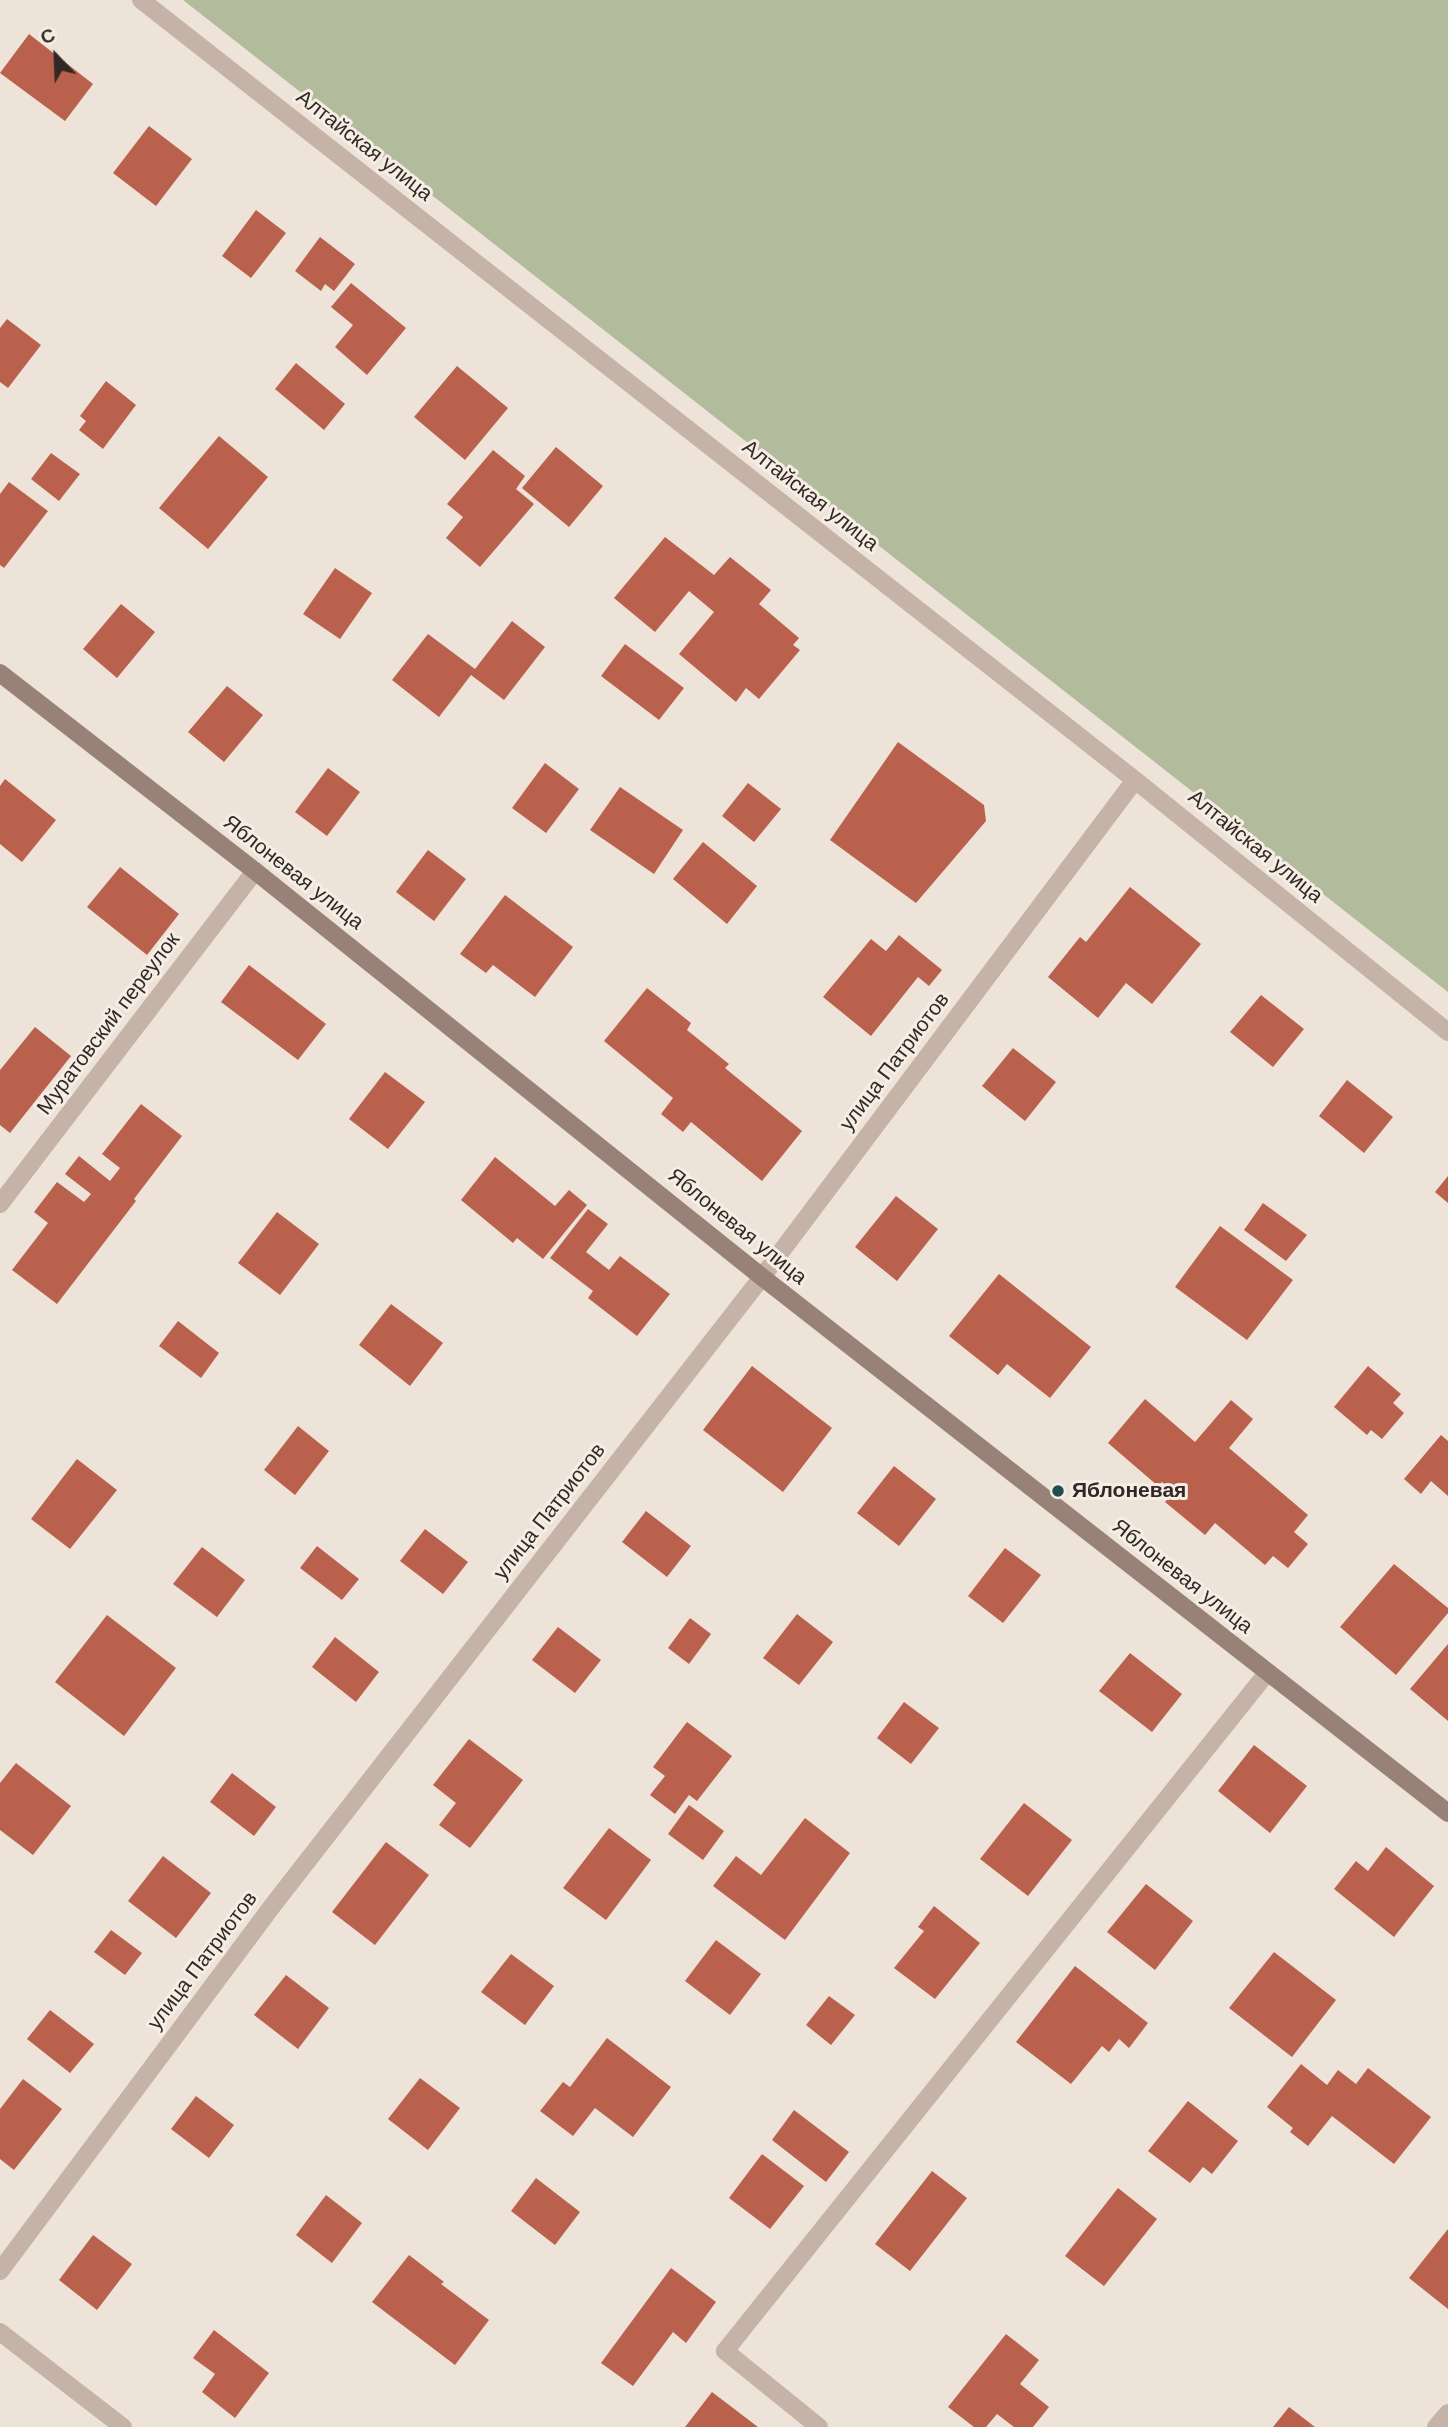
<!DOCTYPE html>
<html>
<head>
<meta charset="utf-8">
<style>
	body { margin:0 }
	#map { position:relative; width:1448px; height:2427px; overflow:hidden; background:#eee3d9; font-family:Helvetica,sans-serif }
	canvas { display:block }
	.north { position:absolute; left:21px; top:21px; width:70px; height:70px; -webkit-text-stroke:5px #f6ede5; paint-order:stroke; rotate:337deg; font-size:19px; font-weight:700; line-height:28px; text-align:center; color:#322926 }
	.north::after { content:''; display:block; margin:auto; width:24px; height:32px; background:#322926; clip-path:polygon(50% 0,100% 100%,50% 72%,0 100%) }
</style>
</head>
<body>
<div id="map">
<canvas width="1448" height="2427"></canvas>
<div class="north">С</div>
</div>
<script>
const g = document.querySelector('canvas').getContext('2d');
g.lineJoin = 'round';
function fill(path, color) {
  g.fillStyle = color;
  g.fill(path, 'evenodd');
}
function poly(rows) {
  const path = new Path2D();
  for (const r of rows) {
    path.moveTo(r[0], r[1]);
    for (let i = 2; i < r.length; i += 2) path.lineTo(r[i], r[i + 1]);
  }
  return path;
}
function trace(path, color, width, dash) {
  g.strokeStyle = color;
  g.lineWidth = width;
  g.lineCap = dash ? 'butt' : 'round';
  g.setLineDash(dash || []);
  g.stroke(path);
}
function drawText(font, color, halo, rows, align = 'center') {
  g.font = font + ' Helvetica,sans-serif';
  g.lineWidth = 6;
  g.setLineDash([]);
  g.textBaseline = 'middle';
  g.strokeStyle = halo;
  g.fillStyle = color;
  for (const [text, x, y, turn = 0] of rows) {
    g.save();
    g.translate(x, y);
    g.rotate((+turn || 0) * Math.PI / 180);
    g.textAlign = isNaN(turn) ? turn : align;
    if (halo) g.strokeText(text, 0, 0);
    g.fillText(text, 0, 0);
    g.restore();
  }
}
fill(poly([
	[183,0,1448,0,1448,992]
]), '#b2bb9b');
fill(poly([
	[29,34,93,84,65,121,0,73],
	[149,126,192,159,156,206,113,173],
	[256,210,286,233,251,278,222,256],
	[320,237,355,264,334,291,325,284,321,291,295,271],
	[351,283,406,328,367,375,335,347,353,325,331,307],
	[7,319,41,345,8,388,0,382,0,328],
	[296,363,345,404,324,430,275,389],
	[457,366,508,408,465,460,414,417],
	[106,381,136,405,103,449,79,430,86,421,80,416],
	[219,436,268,477,208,549,159,508],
	[556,447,603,486,569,527,522,488],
	[493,450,525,476,516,489,534,504,480,567,446,538,463,517,447,504],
	[51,453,80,474,59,501,31,479],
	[9,482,48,511,4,568,0,565,0,494],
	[665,537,714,575,730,557,771,590,759,604,799,638,793,645,800,650,759,699,746,688,736,702,679,654,714,612,689,591,655,632,614,598],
	[335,568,372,593,340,639,303,614],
	[121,604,155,632,117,678,83,649],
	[512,621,545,647,504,700,471,675,439,717,392,680,428,634,475,669],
	[625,644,684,688,659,720,601,676],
	[227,686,263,715,224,762,188,732],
	[898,742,984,805,986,821,916,903,830,840],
	[545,763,579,789,546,833,512,808],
	[328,768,360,792,327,836,295,812],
	[5,779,56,820,22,862,0,844,0,786],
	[748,783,781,809,754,842,722,816],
	[620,787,683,830,654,874,590,830],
	[703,842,757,886,727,924,673,879],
	[428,850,466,879,434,921,396,892],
	[120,867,179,914,147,955,87,907],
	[1130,887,1201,944,1152,1004,1126,983,1098,1018,1048,977,1080,937,1086,942],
	[505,895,573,947,535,997,493,965,486,973,460,954],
	[899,935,942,970,929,986,918,977,871,1036,823,997,871,939,886,951],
	[249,965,326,1024,298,1060,221,1002],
	[647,988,691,1023,687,1030,729,1064,725,1068,802,1131,762,1181,691,1122,683,1132,661,1114,673,1098,604,1041],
	[1261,995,1304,1029,1273,1067,1230,1032],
	[35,1027,71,1056,10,1133,0,1125,0,1070],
	[1013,1048,1056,1082,1025,1121,982,1086],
	[385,1072,425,1102,388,1149,349,1119],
	[1347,1080,1393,1117,1364,1153,1319,1116],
	[141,1104,182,1136,134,1199,136,1201,57,1304,12,1270,48,1223,34,1212,57,1182,84,1202,91,1194,65,1174,79,1156,110,1181,120,1168,102,1154],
	[495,1157,555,1206,569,1190,587,1205,543,1259,517,1238,513,1243,461,1200],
	[1448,1176,1448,1203,1435,1192],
	[896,1196,938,1229,897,1281,855,1247],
	[1263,1203,1307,1235,1286,1261,1244,1230],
	[588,1209,608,1224,586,1252,609,1270,620,1256,670,1294,637,1336,588,1298,593,1291,550,1258],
	[277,1212,319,1244,280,1295,238,1263],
	[1220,1226,1293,1280,1247,1340,1175,1287],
	[999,1274,1091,1347,1050,1398,1007,1364,998,1375,949,1336],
	[391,1304,443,1343,410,1386,359,1345],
	[178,1321,219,1353,201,1378,159,1346],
	[752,1366,832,1428,783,1492,703,1430],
	[1368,1366,1401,1394,1393,1403,1404,1413,1382,1439,1371,1430,1367,1435,1334,1407],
	[1145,1399,1195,1442,1231,1400,1253,1419,1229,1448,1308,1515,1294,1532,1308,1544,1288,1568,1273,1556,1265,1565,1215,1523,1205,1535,1165,1502,1174,1492,1162,1482,1158,1486,1108,1443],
	[298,1426,329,1451,295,1495,264,1470],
	[1441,1435,1448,1441,1448,1496,1431,1481,1421,1494,1404,1479],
	[77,1459,117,1490,70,1549,31,1519],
	[894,1466,936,1499,899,1546,857,1513],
	[646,1511,691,1546,667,1577,622,1542],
	[425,1529,468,1562,443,1594,400,1561],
	[317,1546,359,1579,342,1600,300,1568],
	[202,1547,245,1580,217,1617,173,1584],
	[1005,1548,1041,1575,1003,1623,968,1596],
	[1394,1564,1448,1608,1448,1613,1396,1675,1340,1627],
	[797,1614,833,1642,799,1685,763,1658],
	[107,1615,176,1668,124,1736,55,1682],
	[690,1618,711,1634,689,1664,668,1648],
	[558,1627,601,1660,575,1693,532,1660],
	[335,1637,379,1672,356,1702,312,1667],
	[1448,1644,1448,1721,1410,1689],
	[1130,1653,1182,1694,1152,1732,1099,1691],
	[904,1702,939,1728,911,1764,877,1738],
	[687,1722,732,1756,697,1801,689,1795,675,1814,650,1795,665,1776,653,1767],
	[469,1739,523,1780,470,1848,439,1825,456,1803,433,1785],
	[1254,1745,1307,1786,1270,1833,1218,1791],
	[16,1763,71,1806,33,1855,0,1830,0,1783],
	[232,1773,276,1807,254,1836,210,1802],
	[1024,1803,1072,1840,1028,1896,980,1859],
	[689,1805,724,1831,703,1860,668,1834],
	[805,1818,850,1853,785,1940,713,1886,736,1856,761,1875],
	[609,1828,651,1860,606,1920,563,1888],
	[386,1842,429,1875,375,1945,332,1912],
	[1386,1847,1434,1886,1394,1937,1334,1889,1356,1861,1368,1871],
	[163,1856,211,1893,176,1938,128,1901],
	[1146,1884,1193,1921,1155,1970,1107,1932],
	[934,1906,980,1943,935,1999,894,1968,924,1931,918,1927],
	[111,1930,142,1953,125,1975,94,1952],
	[716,1940,761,1974,730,2015,685,1981],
	[1274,1952,1336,2000,1292,2057,1229,2008],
	[511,1954,554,1986,525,2025,481,1992],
	[1075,1966,1148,2023,1129,2048,1119,2039,1109,2052,1102,2046,1071,2084,1016,2042],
	[286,1975,329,2008,298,2049,254,2015],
	[829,1996,855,2015,831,2045,806,2025],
	[50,2010,94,2044,70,2073,27,2039],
	[607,2038,671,2087,633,2137,595,2108,573,2136,540,2111,563,2082,570,2087],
	[1301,2064,1327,2085,1338,2070,1356,2084,1368,2068,1431,2117,1394,2164,1332,2116,1308,2146,1290,2132,1293,2128,1267,2107],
	[420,2078,460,2108,428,2150,388,2119],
	[23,2079,62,2109,14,2170,0,2159,0,2109],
	[196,2096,234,2125,209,2158,171,2129],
	[1188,2101,1238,2141,1212,2174,1203,2167,1190,2183,1148,2151],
	[794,2110,849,2152,826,2182,772,2140],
	[762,2154,804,2186,770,2229,729,2198],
	[932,2171,967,2198,910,2271,875,2244],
	[536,2178,580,2212,555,2245,511,2211],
	[1118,2188,1157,2219,1104,2286,1065,2256],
	[326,2195,362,2223,332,2263,296,2235],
	[1448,2229,1448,2309,1409,2278],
	[93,2235,132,2264,97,2310,59,2280],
	[409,2255,444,2282,441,2284,489,2320,455,2365,372,2302],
	[671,2268,716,2302,686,2343,673,2332,633,2386,601,2363],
	[214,2330,269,2373,235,2418,202,2392,215,2374,193,2358],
	[1006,2334,1039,2360,1020,2384,1049,2407,1033,2427,1014,2427,997,2414,986,2427,974,2427,948,2407],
	[712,2392,758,2427,685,2427],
	[1289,2407,1315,2427,1273,2427]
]), '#b9614c');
trace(poly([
	[725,2351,819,2427]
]), '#c4b3a6', 18);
trace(poly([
	[141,0,1135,780,1448,1032],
	[0,1204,255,871],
	[0,2271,273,1905,762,1277,1135,780],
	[0,2332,123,2427],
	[725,2351,1267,1673],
	[1436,2427,1448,2413]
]), '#c4b3a6', 18);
trace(poly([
	[0,673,255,871,762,1277,1448,1813]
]), '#988278', 18);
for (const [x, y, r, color] of [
	[1058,1491,7,"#214e4e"]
]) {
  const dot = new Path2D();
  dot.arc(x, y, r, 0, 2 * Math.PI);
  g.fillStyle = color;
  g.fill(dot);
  trace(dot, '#f6ede5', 2.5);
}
drawText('21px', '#322926', '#f6ede5', [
	["Алтайская улица",364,146,38],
	["Алтайская улица",810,496,38],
	["Алтайская улица",1255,847,39],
	["Яблоневая улица",293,873,38],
	["Муратовский переулок",109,1024,-53],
	["улица Патриотов",895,1062,-53],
	["Яблоневая улица",737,1227,39],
	["улица Патриотов",550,1512,-52],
	["Яблоневая улица",1182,1577,38],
	["улица Патриотов",203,1961,-53]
]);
drawText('bold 21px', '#322926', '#f6ede5', [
	["Яблоневая",1072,1491]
], 'left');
</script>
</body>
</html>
